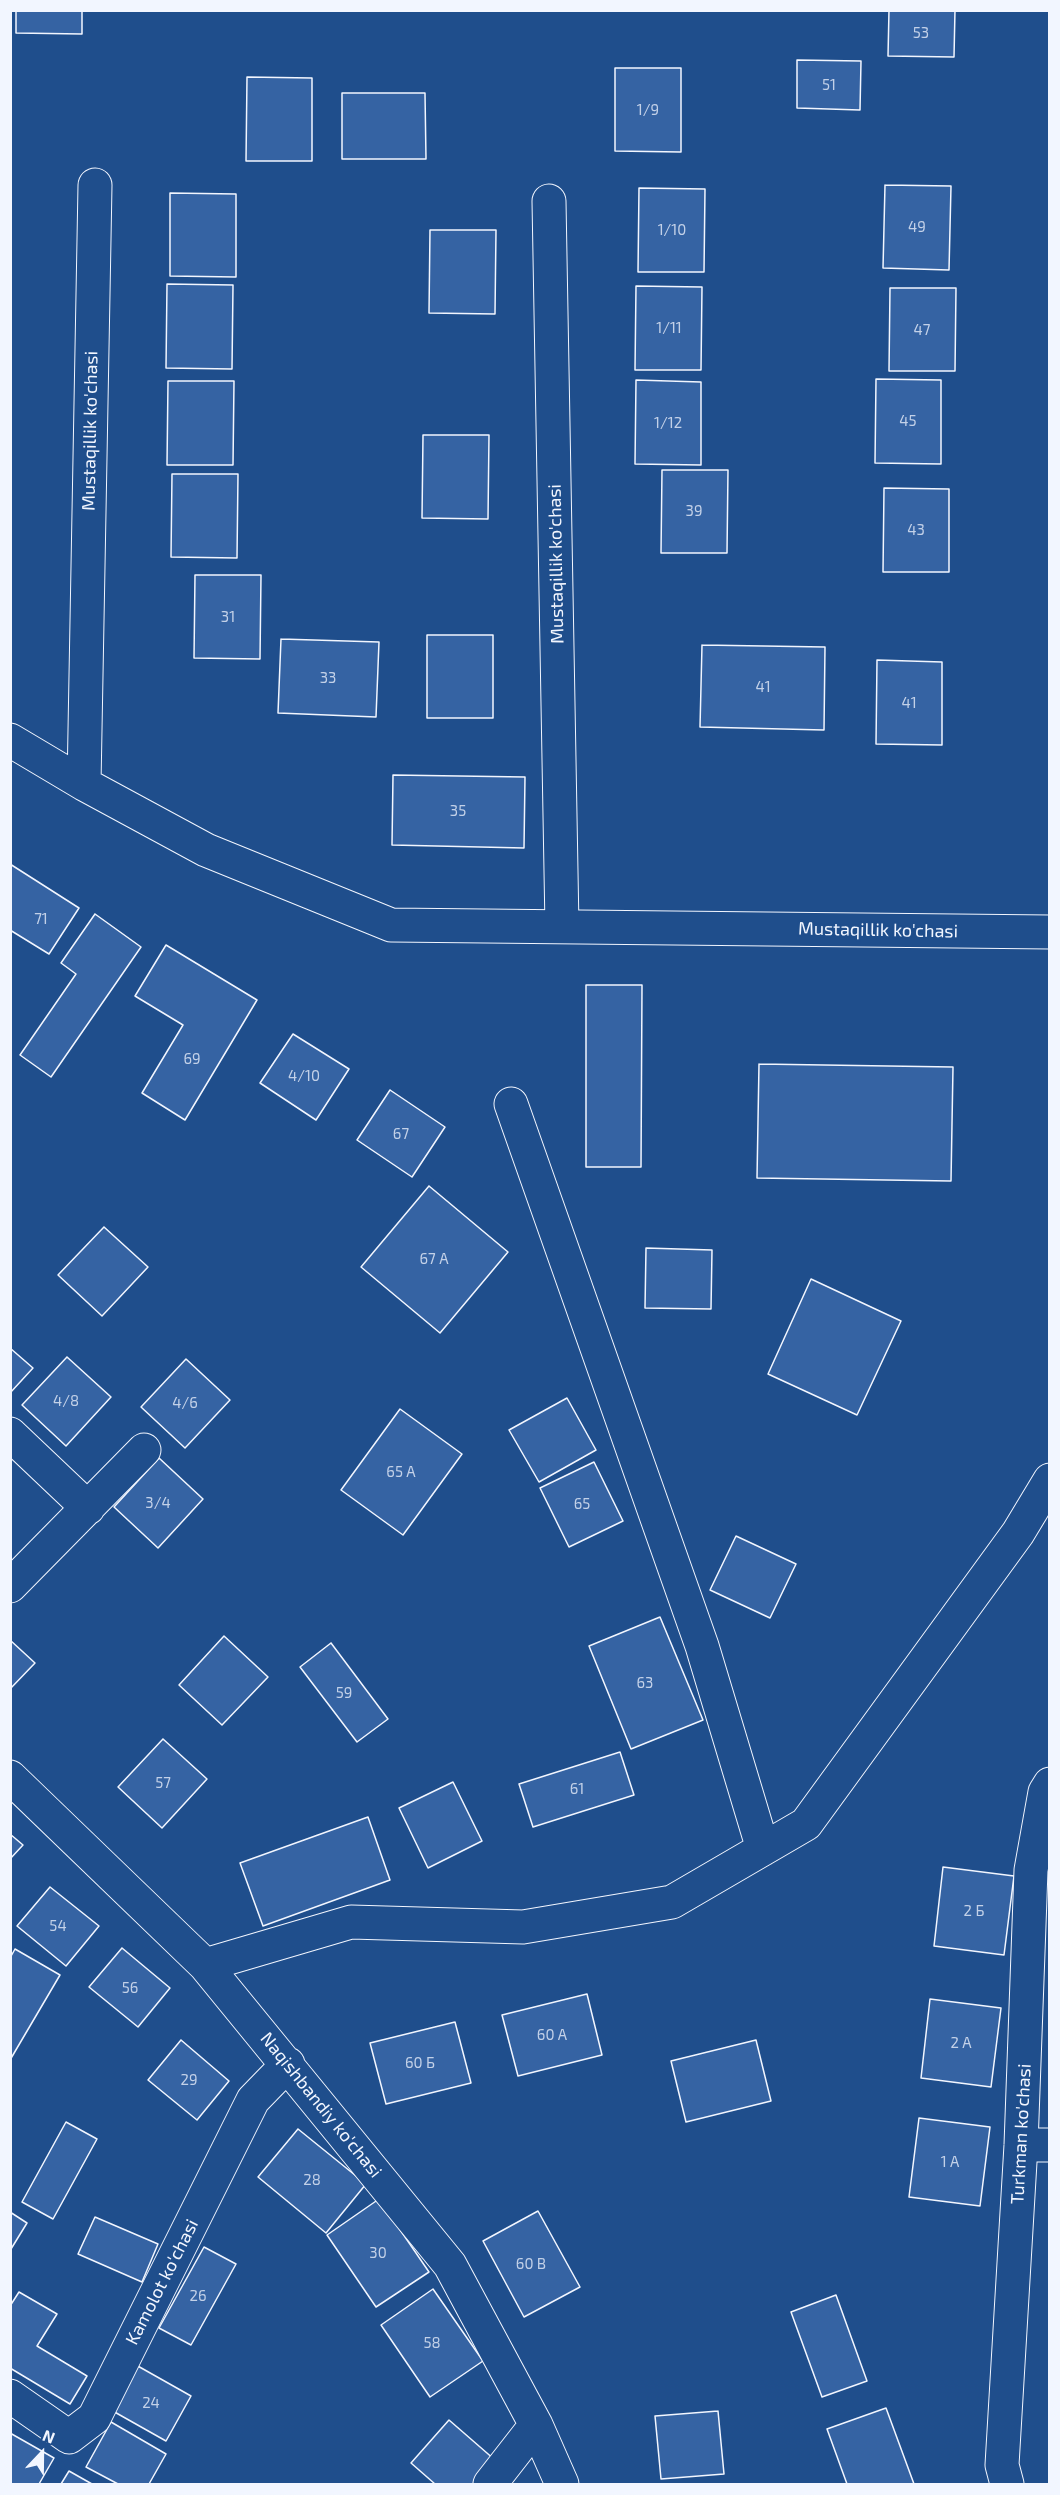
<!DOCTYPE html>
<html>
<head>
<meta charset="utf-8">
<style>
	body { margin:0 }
	#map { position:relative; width:1060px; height:2495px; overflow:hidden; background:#1f4e8c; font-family:"Exo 2",sans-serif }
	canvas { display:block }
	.frame { position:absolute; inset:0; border:12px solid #f2f6ff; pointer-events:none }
	.north { position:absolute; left:12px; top:2423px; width:60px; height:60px; -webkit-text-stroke:4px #1f4e8c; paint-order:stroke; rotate:22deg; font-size:16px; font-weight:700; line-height:24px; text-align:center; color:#f2f6ff }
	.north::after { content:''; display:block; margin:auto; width:21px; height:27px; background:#f2f6ff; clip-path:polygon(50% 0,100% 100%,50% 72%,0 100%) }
</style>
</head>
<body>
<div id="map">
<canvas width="1060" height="2495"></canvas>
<div class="frame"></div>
<div class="north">N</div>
</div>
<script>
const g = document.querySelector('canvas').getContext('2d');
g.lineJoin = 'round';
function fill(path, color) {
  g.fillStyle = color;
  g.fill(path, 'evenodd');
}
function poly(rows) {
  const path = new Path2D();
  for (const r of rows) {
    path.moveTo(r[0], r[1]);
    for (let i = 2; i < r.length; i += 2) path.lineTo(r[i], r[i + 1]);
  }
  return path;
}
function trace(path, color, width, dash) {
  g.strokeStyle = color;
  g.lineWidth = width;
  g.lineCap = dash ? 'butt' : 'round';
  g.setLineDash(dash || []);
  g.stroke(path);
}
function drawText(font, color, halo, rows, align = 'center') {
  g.font = font + ' "Exo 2",sans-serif';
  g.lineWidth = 4.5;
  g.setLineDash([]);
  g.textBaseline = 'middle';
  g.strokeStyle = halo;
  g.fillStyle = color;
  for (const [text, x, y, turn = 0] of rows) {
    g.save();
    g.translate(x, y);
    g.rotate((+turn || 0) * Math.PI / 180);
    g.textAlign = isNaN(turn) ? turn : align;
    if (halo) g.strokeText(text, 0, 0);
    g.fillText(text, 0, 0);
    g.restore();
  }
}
const building = poly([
	[16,10,82,10,82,34,16,33,16,10],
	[889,10,955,10,954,57,888,56,889,10],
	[797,60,861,61,860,110,797,108,797,60],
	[615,68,681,68,681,152,615,151,615,68],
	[247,77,312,78,312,161,246,161,247,77],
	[342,93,425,93,426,159,342,159,342,93],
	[885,185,951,186,949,270,883,268,885,185],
	[639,188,705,189,704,272,638,272,639,188],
	[170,193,236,194,236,277,170,276,170,193],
	[430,230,496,230,495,314,429,313,430,230],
	[167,284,233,285,232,369,166,368,167,284],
	[636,286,702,287,701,370,635,370,636,286],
	[890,288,956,288,955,371,889,371,890,288],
	[876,379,941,380,941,464,875,463,876,379],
	[636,380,701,382,701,465,635,464,636,380],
	[168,381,234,381,233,465,167,465,168,381],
	[423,435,489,435,488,519,422,518,423,435],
	[662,470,728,470,727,553,661,553,662,470],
	[172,474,238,474,237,558,171,557,172,474],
	[884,488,949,489,949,572,883,572,884,488],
	[195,575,261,575,260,659,194,658,195,575],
	[427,635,493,635,493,718,427,718,427,635],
	[281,639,379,642,376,717,278,713,281,639],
	[702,645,825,647,824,730,700,727,702,645],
	[877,660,942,662,942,745,876,744,877,660],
	[393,775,525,777,524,848,392,845,393,775],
	[10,864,79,908,49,954,10,930,10,864],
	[95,914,141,947,51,1077,20,1055,76,974,61,963,95,914],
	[166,945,257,1000,185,1120,142,1093,183,1025,135,996,166,945],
	[586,985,642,985,641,1167,586,1167,586,985],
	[293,1034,349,1069,316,1120,260,1083,293,1034],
	[759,1064,953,1067,951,1181,757,1178,759,1064],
	[390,1090,445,1127,412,1177,357,1140,390,1090],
	[429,1186,508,1252,440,1333,361,1267,429,1186],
	[104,1227,148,1267,102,1316,58,1275,104,1227],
	[646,1248,712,1250,711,1309,645,1308,646,1248],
	[811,1279,901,1321,857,1415,768,1374,811,1279],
	[10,1348,33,1368,10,1393,10,1348],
	[67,1357,111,1397,66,1446,22,1405,67,1357],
	[186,1359,230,1400,185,1448,141,1407,186,1359],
	[567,1398,596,1450,539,1482,509,1430,567,1398],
	[400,1409,462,1454,403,1535,341,1490,400,1409],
	[159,1458,203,1499,158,1548,114,1507,159,1458],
	[594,1462,623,1521,569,1547,540,1488,594,1462],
	[736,1536,796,1564,770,1618,710,1590,736,1536],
	[660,1617,703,1720,631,1749,589,1646,660,1617],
	[224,1636,268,1677,222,1725,179,1685,224,1636],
	[10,1640,35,1663,10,1689,10,1640],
	[331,1643,388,1719,357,1742,300,1667,331,1643],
	[163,1739,207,1779,162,1828,118,1787,163,1739],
	[620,1752,634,1795,533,1827,519,1784,620,1752],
	[453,1782,482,1841,428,1868,399,1808,453,1782],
	[368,1817,390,1880,263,1926,240,1863,368,1817],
	[10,1834,23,1845,10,1859,10,1834],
	[943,1867,1014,1876,1004,1955,934,1946,943,1867],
	[50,1887,99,1926,66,1966,17,1926,50,1887],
	[122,1948,170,1988,138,2027,89,1987,122,1948],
	[15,1949,60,1975,10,2060,10,1958,15,1949],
	[587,1994,602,2055,518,2076,502,2015,587,1994],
	[930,1999,1001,2008,991,2087,921,2078,930,1999],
	[455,2022,471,2083,386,2104,370,2043,455,2022],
	[181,2040,229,2081,197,2120,148,2080,181,2040],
	[756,2040,771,2101,686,2122,671,2061,756,2040],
	[919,2118,990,2127,980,2206,909,2197,919,2118],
	[66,2122,97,2139,53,2219,22,2202,66,2122],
	[298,2129,366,2184,326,2233,258,2177,298,2129],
	[379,2199,429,2272,376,2307,327,2235,379,2199],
	[538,2211,580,2287,524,2317,483,2241,538,2211],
	[10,2212,27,2223,11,2249,10,2249,10,2212],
	[95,2217,158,2244,142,2282,78,2254,95,2217],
	[204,2247,236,2264,191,2345,159,2328,204,2247],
	[433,2289,483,2361,430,2397,381,2325,433,2289],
	[19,2292,57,2314,37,2346,87,2376,70,2404,10,2368,10,2306,19,2292],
	[836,2295,867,2381,822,2397,791,2312,836,2295],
	[136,2365,191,2396,166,2441,111,2410,136,2365],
	[886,2408,914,2484,847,2484,827,2429,886,2408],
	[718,2411,724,2474,661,2479,655,2416,718,2411],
	[449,2420,495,2460,473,2484,435,2484,411,2463,449,2420],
	[111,2422,166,2454,149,2484,118,2484,86,2467,111,2422],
	[10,2433,54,2458,39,2484,10,2484,10,2433],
	[69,2471,92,2484,61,2484,69,2471]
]);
fill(building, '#3563a3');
trace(building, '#f2f6ff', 1.5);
const minor = poly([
	[549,201,562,927],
	[10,740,84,784,206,850,391,925,1050,932],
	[84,784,95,185],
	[511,1104,702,1646,763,1849],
	[10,1434,88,1508],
	[10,1586,144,1450],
	[10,1777,205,1965,450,2265,536,2425,562,2484],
	[205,1965,351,1922,523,1927,672,1902,806,1824,1018,1533,1050,1480],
	[1021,2145,1050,2145],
	[10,2396,69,2437,94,2418,253,2100,288,2064],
	[490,2484,536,2425],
	[1007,2484,1002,2465,1021,2145,1031,1870,1045,1792,1050,1784]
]);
trace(minor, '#f2f6ff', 35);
trace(minor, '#1f4e8c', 33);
drawText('15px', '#c3d1e8', null, [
	["53",921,33],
	["51",829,85],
	["1/9",648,110],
	["49",917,227],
	["1/10",672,230],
	["1/11",669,328],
	["47",922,330],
	["45",908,421],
	["1/12",668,423],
	["39",694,511],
	["43",916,530],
	["31",228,617],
	["33",328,678],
	["41",763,687],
	["41",909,703],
	["35",458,811],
	["71",41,919],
	["69",192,1059],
	["4/10",304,1076],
	["67",401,1134],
	["67 А",434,1259],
	["4/8",66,1401],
	["4/6",185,1403],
	["65 А",401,1472],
	["3/4",158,1503],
	["65",582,1504],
	["63",645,1683],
	["59",344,1693],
	["57",163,1783],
	["61",577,1789],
	["2 Б",974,1911],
	["54",58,1926],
	["56",130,1988],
	["60 А",552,2035],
	["2 А",961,2043],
	["60 Б",420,2063],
	["29",189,2080],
	["1 А",950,2162],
	["28",312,2180],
	["30",378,2253],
	["60 В",531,2264],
	["26",198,2296],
	["58",432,2343],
	["24",151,2403]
]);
drawText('18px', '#f2f6ff', '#1f4e8c', [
	["Mustaqillik ko'chasi",90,431,-89],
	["Mustaqillik ko'chasi",556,564,-91],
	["Mustaqillik ko'chasi",878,930,1],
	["Naqishbandiy ko'chasi",321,2105,51],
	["Turkman ko'chasi",1021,2134,-87],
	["Kamolot ko'chasi",162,2282,-63]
]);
</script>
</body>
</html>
